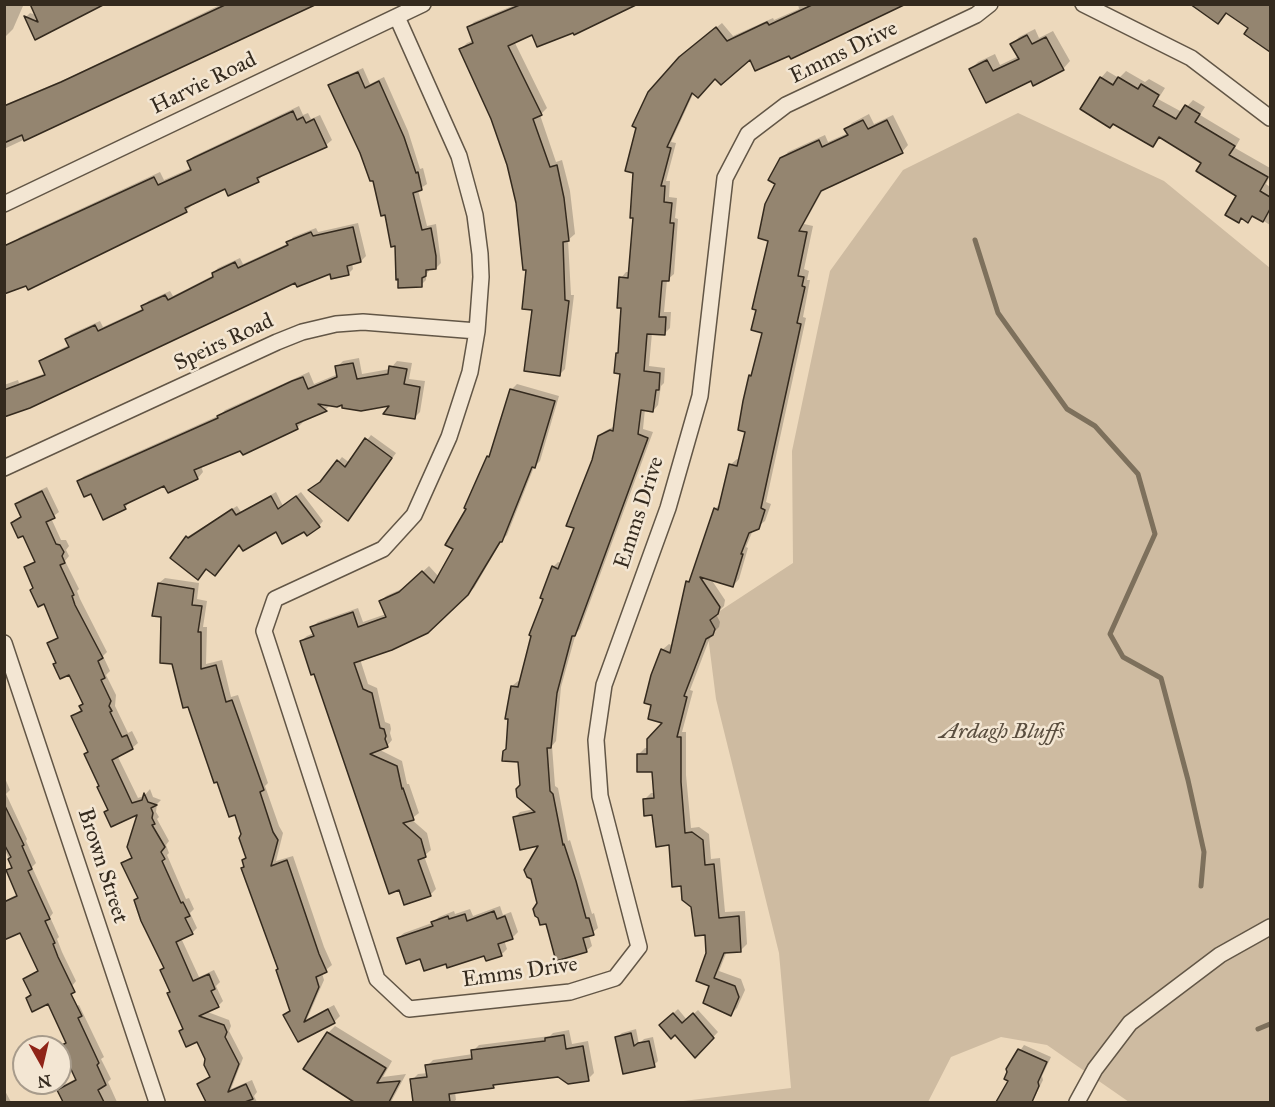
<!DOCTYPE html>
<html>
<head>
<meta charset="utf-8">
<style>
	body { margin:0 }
	#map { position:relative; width:1275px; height:1107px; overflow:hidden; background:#edd9bc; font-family:"IM FELL Great Primer",serif }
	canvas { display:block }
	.frame { position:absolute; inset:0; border:6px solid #342a1e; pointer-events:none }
	.north { position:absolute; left:12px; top:1035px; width:60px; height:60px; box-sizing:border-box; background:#f3e6d3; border:2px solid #a79b8b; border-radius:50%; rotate:172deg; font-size:16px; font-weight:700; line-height:24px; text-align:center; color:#342a1e }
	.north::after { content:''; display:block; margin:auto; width:21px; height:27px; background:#8f2418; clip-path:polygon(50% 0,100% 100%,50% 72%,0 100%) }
</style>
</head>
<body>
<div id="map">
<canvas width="1275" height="1107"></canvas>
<div class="frame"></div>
<div class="north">N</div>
</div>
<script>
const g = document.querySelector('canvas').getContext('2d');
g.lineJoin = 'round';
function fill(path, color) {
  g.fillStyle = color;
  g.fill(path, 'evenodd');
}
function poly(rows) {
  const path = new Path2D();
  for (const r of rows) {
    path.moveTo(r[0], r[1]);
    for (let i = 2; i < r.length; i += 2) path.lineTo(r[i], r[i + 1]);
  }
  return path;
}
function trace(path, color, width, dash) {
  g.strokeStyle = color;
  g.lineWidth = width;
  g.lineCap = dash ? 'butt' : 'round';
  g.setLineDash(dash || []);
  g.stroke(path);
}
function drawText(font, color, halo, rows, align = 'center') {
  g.font = font + ' "IM FELL Great Primer",serif';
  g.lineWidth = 5;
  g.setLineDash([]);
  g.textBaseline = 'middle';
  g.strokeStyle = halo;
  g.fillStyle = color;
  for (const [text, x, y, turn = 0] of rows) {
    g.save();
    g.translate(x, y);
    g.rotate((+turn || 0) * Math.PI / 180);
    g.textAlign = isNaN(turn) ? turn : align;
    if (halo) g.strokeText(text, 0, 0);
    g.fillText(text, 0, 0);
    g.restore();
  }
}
fill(poly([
	[1018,113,1164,181,1270,268,1270,1102,1129,1102,1047,1045,1001,1037,951,1057,928,1102,675,1102,791,1088,779,953,716,699,706,620,793,563,792,451,830,271,903,170]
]), '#cebba1');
fill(poly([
	[4,4,23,6,13,29,6,36],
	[93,4,36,38,26,17,30,13,36,15],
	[222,4,314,4,4,149,4,105,68,78],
	[517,4,635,4,533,33,514,41,547,108,540,115,556,162,562,160,570,191,575,234,568,240,571,295,574,295,565,369,559,375,533,308,518,203,508,165,493,119,461,49,467,43,474,40,468,28,474,22],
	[798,4,902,4,790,54,750,58,715,77,694,92,671,142,676,143,666,181,670,181,669,197,677,198,675,218,678,219,674,274,667,280,664,312,671,312,670,328,664,334,652,333,649,366,665,368,664,383,661,386,658,405,653,411,645,409,643,429,653,432,580,629,576,633,561,687,556,741,552,746,555,786,558,788,568,841,570,840,592,914,594,913,598,928,589,935,592,946,586,951,547,922,538,903,541,844,514,818,520,812,534,809,521,786,519,761,507,749,512,686,518,681,521,682,553,567,558,562,562,563,575,528,599,437,605,431,615,426,622,372,617,354,620,351,623,307,621,278,626,272,630,272,686,52,722,23,733,36,773,18,774,20,799,9],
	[1188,4,1270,4,1270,51,1246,33,1250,28,1227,12,1218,22],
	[1035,29,1039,38,1053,31,1070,61,1063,69,1031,79,971,69,978,62,995,54,1000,65,1019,56,1012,44,1019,37],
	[363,68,370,84,384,77,408,131,420,169,423,168,427,184,418,190,427,226,436,224,441,263,436,268,431,268,426,275,426,280,421,285,397,244,374,179,330,86,335,81],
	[1107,71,1119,78,1126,71,1145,82,1149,79,1165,88,1158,99,1182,112,1193,100,1205,107,1200,115,1240,139,1235,148,1270,168,1270,176,1266,184,1270,187,1270,225,1254,215,1248,221,1242,217,1238,221,1238,195,1203,162,1161,136,1153,145,1101,78],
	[299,106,303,115,308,113,311,119,320,115,332,140,326,145,263,175,258,181,226,187,191,203,192,205,186,211,27,284,15,242,20,237,160,172,164,180,191,168,188,161,194,156],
	[869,114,874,124,893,115,908,145,902,152,824,188,804,224,813,226,804,269,809,271,807,280,810,280,803,317,806,318,766,502,771,504,765,521,753,530,746,547,748,548,739,579,733,586,711,579,725,600,724,606,716,614,720,622,719,627,711,635,690,690,693,691,682,732,686,732,686,775,691,828,699,827,709,834,711,859,720,858,725,912,745,911,747,944,740,951,727,951,719,971,741,979,745,990,737,1008,731,1014,711,985,706,934,682,885,670,843,645,799,651,793,655,793,653,770,639,754,645,748,649,748,665,722,662,650,669,644,673,646,687,582,693,576,715,509,721,503,730,465,737,459,740,460,747,431,750,376,754,372,763,332,770,240,782,159,788,152,825,135,828,142,848,133,846,129,852,123],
	[358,223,366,256,361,261,352,263,353,269,348,274,331,272,296,281,4,415,4,385,18,380,19,383,46,373,40,362,45,357,69,345,66,339,71,334,100,321,103,327,144,308,148,301,170,291,173,296,214,275,213,273,218,268,240,258,243,264,289,243,293,237,316,228,318,232],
	[359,358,362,374,390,369,397,361,412,363,409,379,425,381,420,412,414,418,392,404,343,403,331,404,326,409,302,420,303,422,297,428,201,466,203,472,198,478,169,491,165,484,130,501,125,508,91,492,78,482,84,476,220,415,225,410,309,372,314,384,338,374,337,367,343,361],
	[517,384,559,396,540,461,534,467,507,535,502,540,474,588,427,632,360,659,368,684,377,688,385,722,390,724,391,729,390,733,392,740,387,746,378,749,402,761,407,784,409,784,419,813,411,819,427,833,431,850,424,856,436,889,430,895,315,672,301,641,307,636,314,633,312,627,318,622,358,608,363,622,386,614,380,602,386,596,406,587,429,566,439,577,455,549,468,508,488,457,491,453,512,389],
	[371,435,396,453,352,514,324,479,342,457,350,463],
	[47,487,59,512,51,518,61,540,66,540,69,546,66,550,69,556,65,561,79,589,77,591,80,599,107,652,103,656,110,671,106,675,116,695,115,706,128,733,132,731,138,743,132,748,117,755,138,798,144,796,150,789,153,797,161,800,157,804,156,812,159,817,157,819,169,841,166,845,169,853,167,855,186,899,189,898,194,909,190,913,197,928,192,933,181,938,199,977,214,970,220,982,216,986,223,1001,218,1006,205,1011,229,1020,231,1026,229,1031,243,1058,231,1089,252,1080,257,1092,254,1096,257,1102,207,1102,199,1084,211,1075,206,1059,198,1040,181,1031,184,1028,162,970,165,966,135,900,139,896,123,864,133,856,139,812,106,812,109,808,90,751,73,716,82,709,81,706,84,703,70,673,55,664,57,662,49,643,59,636,44,602,35,588,26,568,36,560,23,534,12,523,22,516,17,504,22,499],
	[276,492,283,506,301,492,323,521,319,526,305,530,276,530,240,544,220,570,187,537,237,506,241,512],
	[165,578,199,583,197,599,207,601,203,627,207,627,206,664,222,660,231,697,238,695,268,783,265,786,279,826,283,833,276,861,293,856,324,947,332,965,322,973,324,980,307,1019,334,1005,340,1016,334,1022,299,1040,285,1015,291,1009,280,968,243,868,245,866,243,860,247,857,243,834,235,814,218,780,163,616,159,583],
	[4,776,10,790,6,794,27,839,26,841,36,863,32,867,53,913,50,917,59,937,57,939,62,952,76,981,72,986,24,979,39,970,20,931,4,918,4,901,18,894,7,871,12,866,4,848],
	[500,906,503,915,511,912,518,932,512,938,504,940,507,949,502,954,487,959,485,954,447,962,421,957,398,938,404,933,432,923,439,917,454,911,455,914,470,909,473,916],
	[79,1005,104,1057,101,1059,111,1079,108,1082,117,1102,70,1102,69,1100,64,1102,59,1090,64,1085,77,1078,62,1047,67,1042,62,1014],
	[678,1009,687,1020,698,1010,718,1032,695,1056,675,1033,661,1025],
	[335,1026,392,1061,383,1077,406,1074,391,1102,350,1102,351,1099,328,1033],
	[636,1029,639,1044,644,1039,653,1037,658,1061,654,1065,617,1037,622,1033],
	[569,1030,572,1044,588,1041,594,1073,588,1079,559,1076,497,1083,493,1087,455,1092,456,1100,453,1102,414,1102,412,1080,418,1074,428,1073,427,1066,433,1060,473,1054,473,1051,479,1045,550,1036,553,1033],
	[1024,1045,1051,1057,1042,1076,1043,1080,1032,1102,995,1102,1010,1080,1008,1069],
	[4,1089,11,1102,4,1102]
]), '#0003');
trace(poly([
	[975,240,998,313,1067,409,1095,426,1138,474,1155,534,1110,634,1123,657,1161,678,1188,780,1204,852,1201,886],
	[1258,1029,1270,1024]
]), '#7d705c', 5);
const building = poly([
	[30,4,105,4,35,40,24,16,38,22,30,4],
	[227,4,317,4,24,141,22,135,4,143,4,106,61,82,227,4],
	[522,4,638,4,574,35,573,33,537,47,532,35,508,46,542,115,533,119,550,167,557,165,564,198,569,241,563,242,565,300,569,301,560,376,524,371,532,310,522,309,526,270,523,270,516,203,507,165,491,119,459,49,473,43,467,27,522,4],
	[814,4,906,4,791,59,789,56,755,71,750,60,721,85,715,79,698,98,692,93,667,147,671,148,661,186,665,186,664,202,672,203,670,223,674,223,669,281,662,281,659,317,666,317,665,335,647,334,644,371,660,373,659,390,656,390,653,412,641,410,638,434,648,438,575,636,572,636,557,693,551,748,547,748,550,791,553,794,563,845,564,844,576,881,586,918,589,918,594,935,583,938,587,952,556,961,546,924,540,925,538,918,535,916,533,909,537,903,531,879,527,877,524,870,538,846,520,850,513,817,535,812,517,797,516,789,520,785,518,762,502,761,503,751,506,749,508,719,505,719,511,686,518,687,531,636,529,635,543,599,540,598,552,566,558,569,574,528,566,526,592,460,598,436,610,430,613,431,620,374,614,373,616,353,618,353,621,308,617,308,619,277,628,278,633,218,630,218,633,173,625,171,636,128,632,126,648,92,679,57,716,27,727,41,767,22,769,25,814,4],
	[1190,4,1270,4,1270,52,1244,34,1248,28,1226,13,1218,24,1190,4],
	[1027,35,1032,44,1046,37,1064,70,1033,86,1031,81,986,103,969,69,987,60,993,71,1019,59,1010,44,1027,35],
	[358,72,365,88,379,81,404,137,416,173,418,172,422,190,413,193,422,230,431,228,436,256,436,269,426,270,426,276,422,278,422,287,398,288,398,279,396,280,395,246,391,247,385,215,381,216,373,181,370,181,360,153,328,85,358,72],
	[1100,77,1113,85,1118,77,1138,89,1141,84,1159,95,1153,106,1176,119,1185,105,1200,114,1195,122,1235,146,1229,155,1268,177,1260,191,1270,197,1270,209,1263,222,1252,216,1248,223,1241,218,1239,223,1225,215,1236,196,1196,171,1201,163,1159,137,1153,147,1113,124,1110,128,1080,109,1100,77],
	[293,111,297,120,303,117,306,123,314,119,327,147,257,178,259,182,228,196,225,189,185,208,187,212,28,290,26,286,4,294,4,246,154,177,158,185,191,170,187,161,293,111],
	[863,120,868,129,887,120,903,153,821,191,799,231,807,232,798,276,804,277,802,286,805,287,797,323,801,324,761,508,765,510,759,529,749,533,741,554,743,554,733,587,700,577,720,607,718,614,710,620,715,629,713,635,706,639,684,696,687,697,677,737,681,737,681,782,685,833,692,832,703,840,705,865,714,864,719,918,739,916,741,952,724,953,714,978,735,986,739,997,731,1016,703,1003,709,986,696,981,706,953,705,935,695,936,691,907,682,900,681,886,672,887,669,845,656,847,652,815,644,816,643,799,654,798,652,772,637,772,637,754,647,754,647,739,662,723,648,719,651,705,644,703,651,675,661,649,670,653,686,581,689,582,714,508,718,510,729,464,737,466,745,432,738,430,743,401,749,375,751,376,762,333,751,330,756,310,752,309,768,241,758,238,765,204,775,184,768,180,780,158,819,140,822,147,848,135,844,129,863,120],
	[353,227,361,262,347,266,349,275,331,279,330,274,297,287,295,283,30,408,4,417,4,390,45,375,39,361,69,347,65,339,95,325,98,331,143,310,141,306,165,295,168,300,213,277,212,273,235,262,238,268,288,245,286,242,311,232,313,236,353,227],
	[353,363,357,379,388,374,389,366,407,369,404,384,420,387,415,419,383,414,389,406,361,411,342,408,342,405,337,407,318,404,327,411,296,424,298,429,243,455,240,451,194,470,198,479,168,493,164,486,124,505,126,509,103,520,91,494,84,497,77,481,218,418,217,416,292,381,303,377,308,389,337,377,335,366,353,363],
	[510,389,555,401,535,468,532,467,502,542,500,542,468,595,428,633,392,650,354,663,363,689,372,693,380,728,384,729,386,736,385,739,388,747,370,754,397,766,402,789,403,788,414,820,403,823,421,839,426,857,418,860,431,896,404,905,399,890,389,894,314,674,311,675,300,641,314,636,310,627,353,612,358,627,386,617,379,601,399,592,422,571,434,583,453,549,445,545,466,509,464,508,487,456,489,457,510,389],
	[365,438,392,458,348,521,308,490,320,482,337,460,345,467,365,438],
	[42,491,55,518,46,522,56,544,60,545,64,552,62,556,65,563,60,565,74,595,72,596,75,605,103,658,98,661,105,678,101,680,111,701,109,706,112,711,110,712,122,737,127,735,133,749,112,760,132,803,142,800,144,793,148,802,157,805,151,808,153,813,152,818,155,824,152,825,165,847,161,852,165,859,162,861,181,903,183,902,190,916,185,918,193,934,176,942,193,981,209,974,215,989,211,991,219,1007,199,1016,224,1025,227,1032,225,1037,239,1064,228,1092,246,1084,253,1099,245,1102,206,1102,197,1084,210,1077,204,1065,205,1059,197,1042,186,1047,179,1031,183,1029,167,993,170,992,160,970,164,968,141,921,134,900,138,898,121,863,132,858,127,847,137,815,111,827,104,812,108,810,97,787,99,786,84,754,88,752,71,716,82,711,79,706,83,704,69,675,60,679,53,664,56,663,47,643,58,638,44,604,38,607,30,590,33,588,24,567,35,562,23,536,18,538,11,523,21,517,15,504,42,491],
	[271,496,278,509,296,496,320,527,307,536,304,532,282,544,276,532,243,551,239,545,215,576,206,569,198,580,170,558,186,536,188,538,232,509,236,515,271,496],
	[158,583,194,589,192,605,202,606,198,632,201,632,201,669,216,665,226,702,232,700,264,790,260,792,273,832,278,840,271,866,287,860,319,954,327,972,316,977,319,987,304,1022,328,1009,335,1023,298,1042,283,1015,290,1011,276,970,278,969,241,868,244,867,242,860,246,858,239,838,241,834,235,815,229,817,217,782,214,783,188,707,183,708,172,664,160,663,161,617,152,616,158,583],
	[4,804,24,845,22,846,32,869,28,871,50,919,45,921,55,943,53,944,58,957,75,992,71,994,82,1016,78,1018,99,1063,97,1065,106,1085,98,1090,104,1102,63,1102,57,1090,76,1080,60,1046,66,1043,48,1004,32,1012,26,998,31,995,23,979,38,971,20,933,4,940,4,902,17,896,6,870,12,868,8,859,11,857,4,844,4,804],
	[494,911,497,919,505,916,513,939,498,944,502,956,486,961,484,956,447,968,446,964,424,971,420,959,406,964,397,938,433,926,431,922,448,916,449,919,465,914,467,921,494,911],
	[673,1013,682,1023,693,1013,714,1038,695,1058,675,1035,671,1039,659,1025,673,1013],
	[327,1032,386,1068,377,1083,400,1081,389,1102,354,1102,303,1069,327,1032],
	[631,1033,634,1046,638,1043,649,1041,655,1067,623,1074,615,1037,631,1033],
	[564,1035,566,1049,583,1046,589,1081,568,1084,558,1077,493,1085,494,1088,449,1094,450,1102,413,1102,410,1079,427,1077,425,1065,472,1059,471,1050,545,1041,545,1038,564,1035],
	[1018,1049,1047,1062,1038,1082,1039,1086,1032,1102,996,1102,1008,1081,1004,1079,1007,1072,1006,1069,1018,1049]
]);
fill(building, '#948570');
trace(building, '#342a1e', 1.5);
const street = poly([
	[1083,4,1191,58,1270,118],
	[397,17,459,156,475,215,480,254,481,277,477,331,470,372,449,437,414,515,383,549,275,599,264,631,377,979,409,1009,570,992,615,978,639,947,600,796,596,740,604,685,668,508,700,396,725,178,748,134,786,105,976,15,990,4],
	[4,204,423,4],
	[4,468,277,342,302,332,336,324,363,322,477,331],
	[4,643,157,1102],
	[1077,1102,1095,1069,1130,1023,1220,955,1270,927]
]);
trace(street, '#625646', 18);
trace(street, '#f3e6d3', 15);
drawText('22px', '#342a1e', '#f3e6d3', [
	["Emms Drive",844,53,-26],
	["Harvie Road",204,84,-26],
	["Speirs Road",224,343,-25],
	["Emms Drive",640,513,-72],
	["Brown Street",102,866,72],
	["Emms Drive",520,973,-8]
]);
drawText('italic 22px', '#5a4e3f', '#f3e6d3', [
	["Ardagh Bluffs",1002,733]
]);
</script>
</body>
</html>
